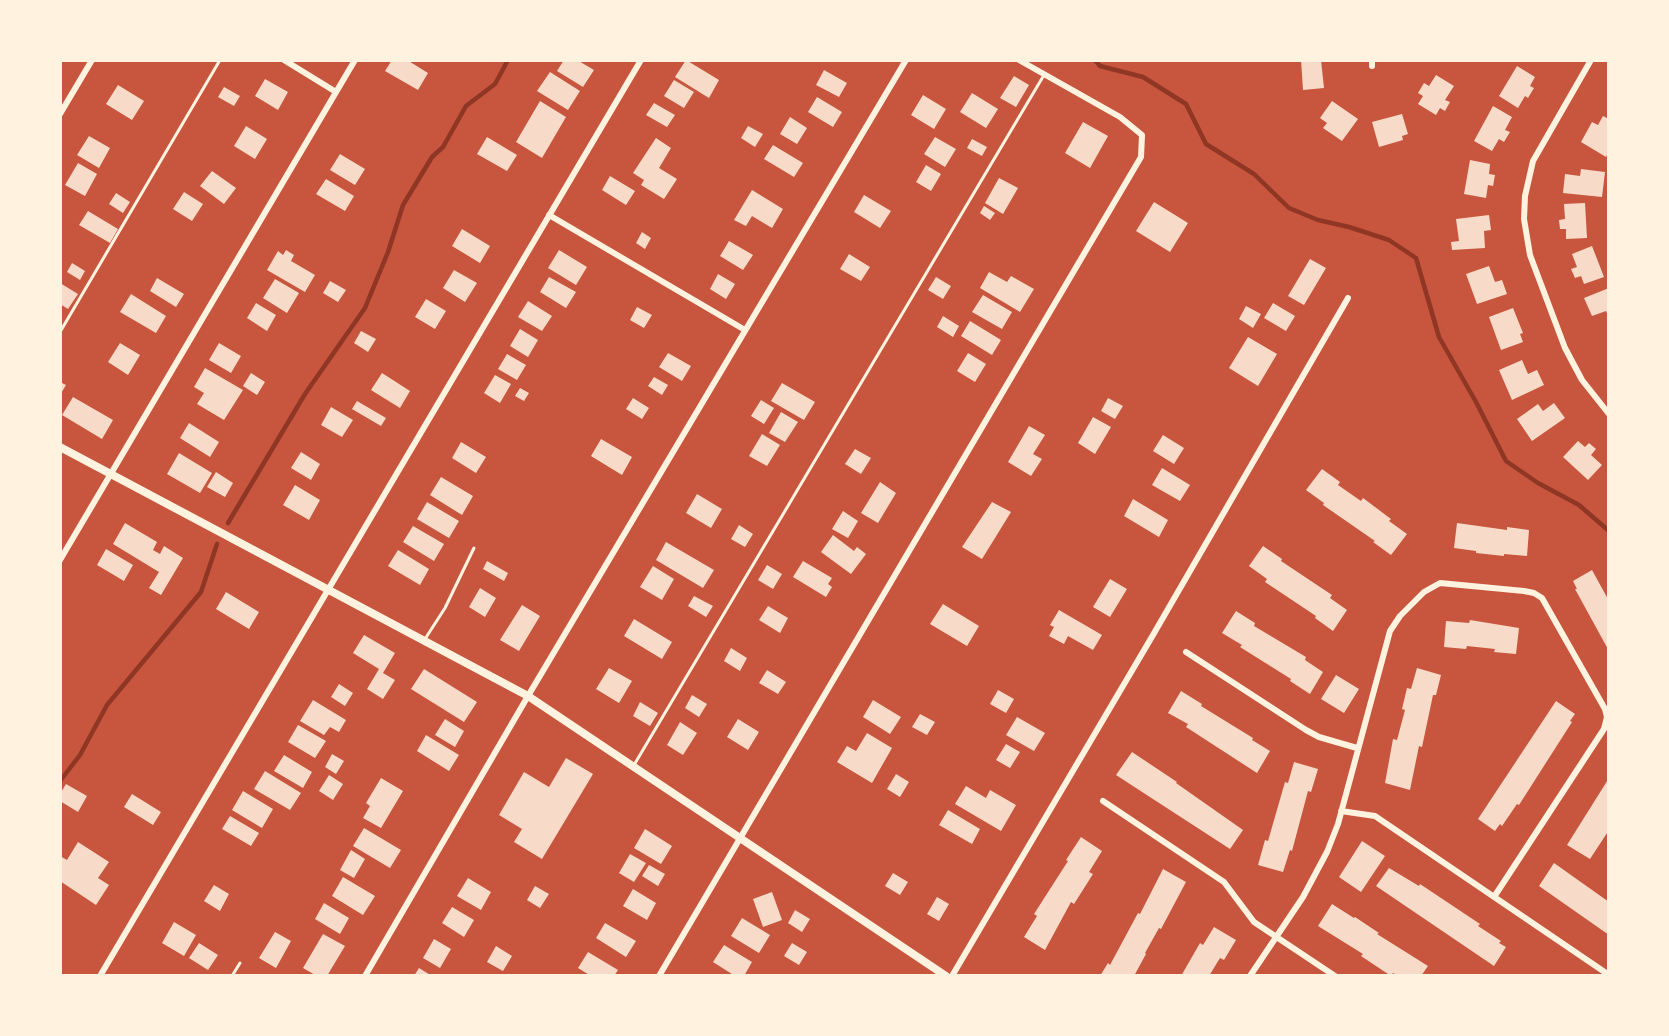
<!DOCTYPE html>
<html>
<head>
<meta charset="utf-8">
<style>
	body { margin:0 }
	#map { position:relative; width:1669px; height:1036px; overflow:hidden; background:#c8553d; font-family:"Sofia Sans Condensed",sans-serif }
	canvas { display:block }
	.frame { position:absolute; inset:0; border:62px solid #fff3e0; pointer-events:none }
</style>
</head>
<body>
<div id="map">
<canvas width="1669" height="1036"></canvas>
<div class="frame"></div>
</div>
<script>
const g = document.querySelector('canvas').getContext('2d');
g.lineJoin = 'round';
function poly(rows) {
  const path = new Path2D();
  for (const r of rows) {
    path.moveTo(r[0], r[1]);
    for (let i = 2; i < r.length; i += 2) path.lineTo(r[i], r[i + 1]);
  }
  return path;
}
function trace(path, color, width, dash) {
  g.strokeStyle = color;
  g.lineWidth = width;
  g.lineCap = dash ? 'butt' : 'round';
  g.setLineDash(dash || []);
  g.stroke(path);
}
function fill(path, color) {
  g.fillStyle = color;
  g.fill(path, 'evenodd');
}
trace(poly([
	[1095,60,1100,66,1143,77,1186,104,1206,144,1254,174,1289,208,1318,220,1349,227,1389,240,1416,258,1439,337,1476,402,1506,461,1538,483,1579,505,1609,531],
	[228,523,305,394,365,308,388,252,403,205,432,157,443,147,466,106,495,84,508,60],
	[60,781,80,755,107,705,201,592,217,544]
]), '#8f3625', 4.5);
fill(poly([
	[392,60,407,60,428,73,418,90,385,71],
	[564,60,577,60,594,70,583,87,557,71],
	[686,60,719,80,709,98,675,77],
	[1301,60,1321,60,1324,88,1303,90],
	[1517,66,1535,77,1530,86,1534,88,1528,98,1525,96,1518,108,1499,96],
	[824,70,847,83,839,97,816,85],
	[550,72,580,91,568,110,537,91],
	[1436,75,1454,86,1445,100,1450,102,1445,111,1440,108,1436,115,1418,104,1423,96,1418,93,1424,83,1429,86],
	[1014,76,1029,85,1016,107,1000,98],
	[265,79,288,92,278,110,255,96],
	[674,80,694,92,684,108,664,96],
	[118,85,144,101,132,120,106,104],
	[224,87,240,96,234,106,218,97],
	[972,93,998,109,986,128,960,112],
	[923,95,946,109,934,129,911,115],
	[817,97,842,112,833,127,808,112],
	[540,101,566,117,542,158,516,142],
	[1332,101,1358,119,1342,141,1323,128,1327,123,1320,118],
	[654,103,675,115,667,127,646,115],
	[1493,106,1512,117,1505,130,1510,132,1504,142,1499,139,1492,151,1474,141],
	[1402,114,1408,134,1402,136,1403,140,1379,147,1372,122],
	[1603,116,1609,119,1609,151,1606,157,1581,142,1592,122,1598,125],
	[790,117,807,128,797,144,780,134],
	[1083,122,1108,136,1090,168,1065,153],
	[246,126,267,139,255,159,234,146],
	[748,126,763,134,755,147,741,138],
	[89,136,110,148,99,168,77,155],
	[487,137,517,155,507,171,477,154],
	[935,137,956,149,945,167,924,154],
	[656,138,671,148,659,168,677,179,664,199,641,185,644,180,633,173],
	[972,139,987,147,982,156,967,148],
	[773,145,803,163,794,177,764,159],
	[340,154,365,169,355,185,330,170],
	[1470,160,1490,164,1489,174,1495,175,1493,186,1488,185,1486,198,1464,194],
	[78,163,97,174,85,196,65,185],
	[926,165,941,174,931,191,916,182],
	[1581,169,1605,172,1602,197,1563,193,1565,174,1580,176],
	[212,171,236,188,224,204,200,186],
	[610,176,635,191,626,205,602,190],
	[999,178,1018,188,1003,214,985,203],
	[326,179,354,196,345,211,316,194],
	[752,190,783,209,772,228,752,216,746,226,734,220],
	[184,192,203,204,192,221,173,209],
	[116,193,130,202,123,213,109,204],
	[864,195,891,211,880,228,854,212],
	[1154,202,1188,223,1170,252,1136,231],
	[1585,203,1587,238,1566,239,1566,229,1560,229,1559,220,1565,219,1564,204],
	[984,206,995,213,990,220,980,213],
	[88,211,118,229,110,243,79,225],
	[1489,215,1491,230,1484,231,1485,248,1452,250,1451,242,1459,241,1456,219],
	[462,229,490,246,480,263,452,246],
	[642,232,651,238,645,249,636,243],
	[729,241,753,255,743,270,720,256],
	[1592,246,1604,277,1584,284,1581,276,1575,278,1571,269,1577,267,1572,254],
	[286,250,294,255,291,261,315,275,305,292,267,270,278,251,283,255],
	[559,250,587,267,576,285,548,268],
	[849,254,870,267,861,281,840,269],
	[1310,259,1326,268,1304,305,1288,296],
	[72,263,85,271,80,280,67,272],
	[1489,266,1495,282,1502,280,1507,294,1477,304,1466,274],
	[454,270,477,283,465,302,443,288],
	[989,272,1007,282,1011,276,1034,289,1020,312,980,288],
	[718,274,735,284,726,299,710,289],
	[549,277,576,292,566,308,540,292],
	[936,277,951,286,943,299,928,290],
	[157,278,184,294,176,307,150,291],
	[275,279,299,293,287,313,263,298],
	[330,281,346,290,338,302,323,293],
	[60,283,78,294,68,309,60,304],
	[1609,288,1609,318,1606,311,1592,316,1584,298],
	[131,294,166,316,156,333,120,312],
	[983,295,1012,312,1002,329,972,312],
	[426,299,446,311,435,329,415,317],
	[528,301,552,316,542,331,518,317],
	[256,303,276,315,267,331,247,318],
	[1273,303,1295,316,1286,331,1264,318],
	[1246,306,1261,314,1253,328,1239,319],
	[637,307,652,315,644,328,630,320],
	[1513,308,1523,333,1520,334,1523,342,1501,350,1489,317],
	[943,316,959,326,953,337,937,327],
	[970,321,1001,340,992,355,961,336],
	[520,329,538,340,528,357,510,346],
	[361,331,376,339,368,352,354,343],
	[1248,337,1277,354,1258,386,1229,368],
	[120,343,140,355,128,375,108,362],
	[219,343,241,356,231,373,209,360],
	[668,353,691,366,682,381,659,367],
	[968,353,986,364,975,382,957,371],
	[507,354,526,365,517,380,498,369],
	[1522,360,1528,374,1537,370,1544,385,1512,400,1499,370],
	[205,368,243,390,224,420,197,404,204,393,194,387],
	[251,373,265,382,257,395,243,386],
	[382,373,410,391,400,408,371,390],
	[495,375,511,384,500,403,484,393],
	[654,377,668,385,662,395,648,386],
	[60,382,66,385,60,395],
	[782,383,815,402,804,420,771,401],
	[520,388,529,393,524,401,515,396],
	[73,397,113,420,102,439,62,415],
	[633,398,649,408,642,419,626,409],
	[1108,398,1123,406,1115,419,1101,411],
	[761,400,774,408,764,424,751,416],
	[357,401,386,418,381,426,352,409],
	[1554,403,1565,418,1532,441,1517,419,1538,404,1543,411],
	[331,407,353,420,342,437,321,425],
	[781,412,798,422,785,442,769,433],
	[1093,417,1111,427,1095,454,1078,443],
	[189,423,219,442,210,457,180,438],
	[1029,426,1045,435,1033,454,1042,459,1031,476,1008,462],
	[762,434,780,445,767,466,749,456],
	[1163,435,1184,448,1174,464,1153,451],
	[601,439,632,457,622,475,591,456],
	[1578,441,1585,447,1589,443,1596,449,1591,455,1602,465,1588,480,1563,457],
	[461,442,486,457,476,473,452,458],
	[855,449,871,458,861,474,845,464],
	[301,452,320,464,311,480,291,468],
	[179,453,212,473,200,493,167,474],
	[1162,468,1190,485,1180,501,1152,485],
	[1322,469,1340,482,1338,485,1361,501,1363,498,1391,519,1389,521,1407,534,1391,555,1373,542,1375,541,1323,505,1324,503,1306,490],
	[216,472,233,483,225,497,207,487],
	[441,477,473,496,462,515,430,495],
	[880,482,896,493,878,523,861,513],
	[295,485,320,500,309,520,283,505],
	[697,494,722,509,711,528,686,513],
	[1133,499,1168,520,1159,537,1124,516],
	[427,502,459,521,449,538,417,519],
	[992,502,1011,512,982,559,962,547],
	[843,511,858,521,848,538,832,529],
	[125,523,157,542,153,550,160,554,164,546,183,558,161,595,149,588,159,572,113,544],
	[1457,523,1507,530,1507,527,1529,530,1527,556,1504,554,1504,556,1476,553,1476,551,1454,548],
	[739,525,753,534,745,547,731,539],
	[413,526,444,544,434,561,403,542],
	[833,535,854,551,857,547,866,554,851,574,821,552],
	[666,542,714,570,703,588,656,560],
	[1263,546,1282,559,1281,561,1332,595,1330,598,1347,610,1333,631,1315,618,1316,616,1265,582,1267,579,1249,566],
	[106,549,133,565,124,581,97,565],
	[398,550,429,569,420,585,388,566],
	[487,561,508,573,504,581,483,569],
	[803,561,832,578,828,584,832,587,826,597,793,577],
	[767,565,782,574,773,589,758,580],
	[653,566,674,579,662,600,640,587],
	[1592,570,1609,601,1609,651,1575,589,1577,589,1573,581],
	[1110,579,1127,589,1110,617,1093,607],
	[480,588,496,598,485,617,469,607],
	[226,592,259,612,249,629,216,609],
	[694,596,713,606,706,617,688,606],
	[943,604,979,626,967,646,930,624],
	[522,605,540,616,519,651,500,640],
	[768,606,788,618,780,633,759,620],
	[1059,610,1102,635,1093,650,1068,636,1064,644,1049,636,1054,627,1050,625],
	[1236,611,1255,623,1254,626,1306,657,1305,660,1323,672,1310,694,1290,681,1291,679,1240,647,1242,645,1222,633],
	[634,619,672,642,662,659,624,636],
	[1470,620,1519,628,1516,654,1494,652,1495,649,1467,646,1466,649,1444,647,1446,621,1469,623],
	[364,635,395,653,383,673,395,680,383,699,367,689,379,669,353,653],
	[731,648,747,658,740,671,724,661],
	[609,668,632,681,619,703,596,689],
	[1417,668,1441,675,1436,695,1433,695,1422,747,1419,746,1410,790,1385,783,1393,739,1397,740,1405,710,1402,709,1407,688,1411,689],
	[424,669,477,702,464,722,411,689],
	[767,670,786,682,778,694,759,683],
	[1336,675,1359,689,1344,713,1321,699],
	[339,684,353,693,345,706,331,697],
	[998,690,1014,699,1006,713,990,704],
	[1181,691,1202,704,1201,706,1253,738,1252,740,1270,751,1257,773,1186,727,1188,724,1168,713],
	[692,695,707,704,699,717,685,708],
	[313,700,346,720,339,732,330,727,324,735,300,721],
	[873,700,901,717,890,734,863,717],
	[1556,701,1575,714,1570,721,1572,722,1519,805,1517,804,1502,826,1500,824,1495,831,1478,819],
	[640,702,658,713,650,726,633,716],
	[920,714,935,722,927,735,912,727],
	[1017,717,1045,733,1034,751,1006,735],
	[445,719,464,731,455,747,435,735],
	[738,719,759,732,748,750,727,737],
	[680,722,697,733,683,755,667,745],
	[298,725,326,741,315,758,288,742],
	[867,733,892,748,872,783,837,762,847,746,856,751],
	[426,735,459,755,449,771,417,751],
	[1006,744,1020,752,1010,768,996,760],
	[1132,752,1177,782,1176,783,1243,830,1230,849,1116,775],
	[332,754,344,761,336,774,325,767],
	[284,755,312,772,303,788,274,771],
	[566,758,593,774,542,859,514,842,522,829,499,815,524,772,549,787],
	[1294,762,1318,769,1311,792,1308,791,1292,851,1290,850,1283,872,1258,865,1265,840,1268,841,1285,782,1288,783],
	[265,771,301,793,290,810,254,789],
	[896,774,909,782,900,797,887,789],
	[329,775,343,784,333,800,319,791],
	[381,778,403,791,381,828,363,818,370,806,366,803],
	[1609,778,1609,830,1590,859,1567,845],
	[66,784,87,796,78,812,60,801,60,794],
	[966,786,986,798,990,790,1016,805,1001,831,955,804],
	[243,791,273,809,262,828,232,810],
	[132,794,161,812,153,825,124,807],
	[948,810,980,829,972,844,939,825],
	[230,816,259,833,251,846,222,829],
	[364,828,401,850,390,868,353,846],
	[645,829,672,846,661,864,634,848],
	[1081,837,1102,851,1089,872,1093,874,1074,904,1071,902,1045,950,1024,937,1037,916,1034,914,1068,861,1066,860],
	[1362,841,1385,856,1361,892,1339,877],
	[78,842,109,862,98,878,109,885,96,905,60,881,60,856,67,860],
	[351,850,365,859,354,878,340,870],
	[630,854,646,863,634,882,619,873],
	[1554,863,1609,902,1609,935,1539,886],
	[649,865,665,874,658,886,642,876],
	[1389,868,1419,886,1420,884,1480,924,1478,926,1501,941,1499,943,1506,947,1494,966,1376,886],
	[1163,869,1186,882,1161,929,1159,928,1145,953,1146,954,1134,976,1100,976,1108,963,1110,965,1138,913,1140,914],
	[893,873,908,882,900,895,885,886],
	[343,877,375,896,363,915,332,896],
	[468,878,491,892,481,910,457,896],
	[214,885,229,894,220,911,204,901],
	[535,886,549,894,540,908,527,900],
	[633,889,656,903,647,920,623,906],
	[772,892,782,920,763,927,753,899],
	[937,897,949,904,939,921,927,914],
	[324,903,349,918,340,934,315,919],
	[1332,904,1354,918,1355,917,1379,933,1377,934,1428,966,1421,976,1398,976,1393,973,1391,976,1361,956,1363,954,1318,926],
	[452,907,474,920,464,937,442,923],
	[795,910,810,919,802,932,788,923],
	[742,918,770,935,759,953,731,936],
	[174,922,196,935,184,956,162,943],
	[605,923,636,941,626,957,596,938],
	[1214,927,1236,940,1224,960,1220,958,1209,976,1181,976,1200,943,1203,945],
	[275,932,291,941,276,968,259,958],
	[323,934,345,946,327,976,317,976,303,968],
	[434,939,451,949,440,968,423,958],
	[199,943,218,955,208,970,189,958],
	[792,943,807,952,799,965,784,956],
	[724,945,752,962,744,976,735,976,713,962],
	[496,946,512,956,503,971,487,962],
	[588,952,618,970,614,976,591,976,578,968],
	[419,968,432,976,414,976]
]), '#f7dbc8');
trace(poly([
	[60,332,220,60],
	[425,639,445,608,474,548],
	[634,765,1044,75],
	[232,976,240,963]
]), '#fff3e0', 3);
trace(poly([
	[284,60,336,92],
	[1591,60,1533,161,1525,196,1524,219,1530,255,1565,348,1582,380,1609,414],
	[1372,66,1372,60],
	[60,114,92,60],
	[549,215,745,330],
	[60,560,355,60],
	[1186,652,1306,730,1319,737,1357,748],
	[1103,801,1224,882,1254,922,1335,976],
	[1341,811,1375,816,1609,975],
	[100,976,641,60],
	[365,976,528,696,906,60],
	[659,976,1141,157,1142,135,1120,117,1019,60],
	[952,976,1153,635,1348,298],
	[1250,976,1303,897,1327,852,1338,824,1390,631,1400,616,1424,592,1440,583,1524,591,1534,593,1542,598,1605,709,1607,717,1604,729,1494,897]
]), '#fff3e0', 6);
trace(poly([
	[60,447,528,696,946,976]
]), '#fff3e0', 8);
</script>
</body>
</html>
